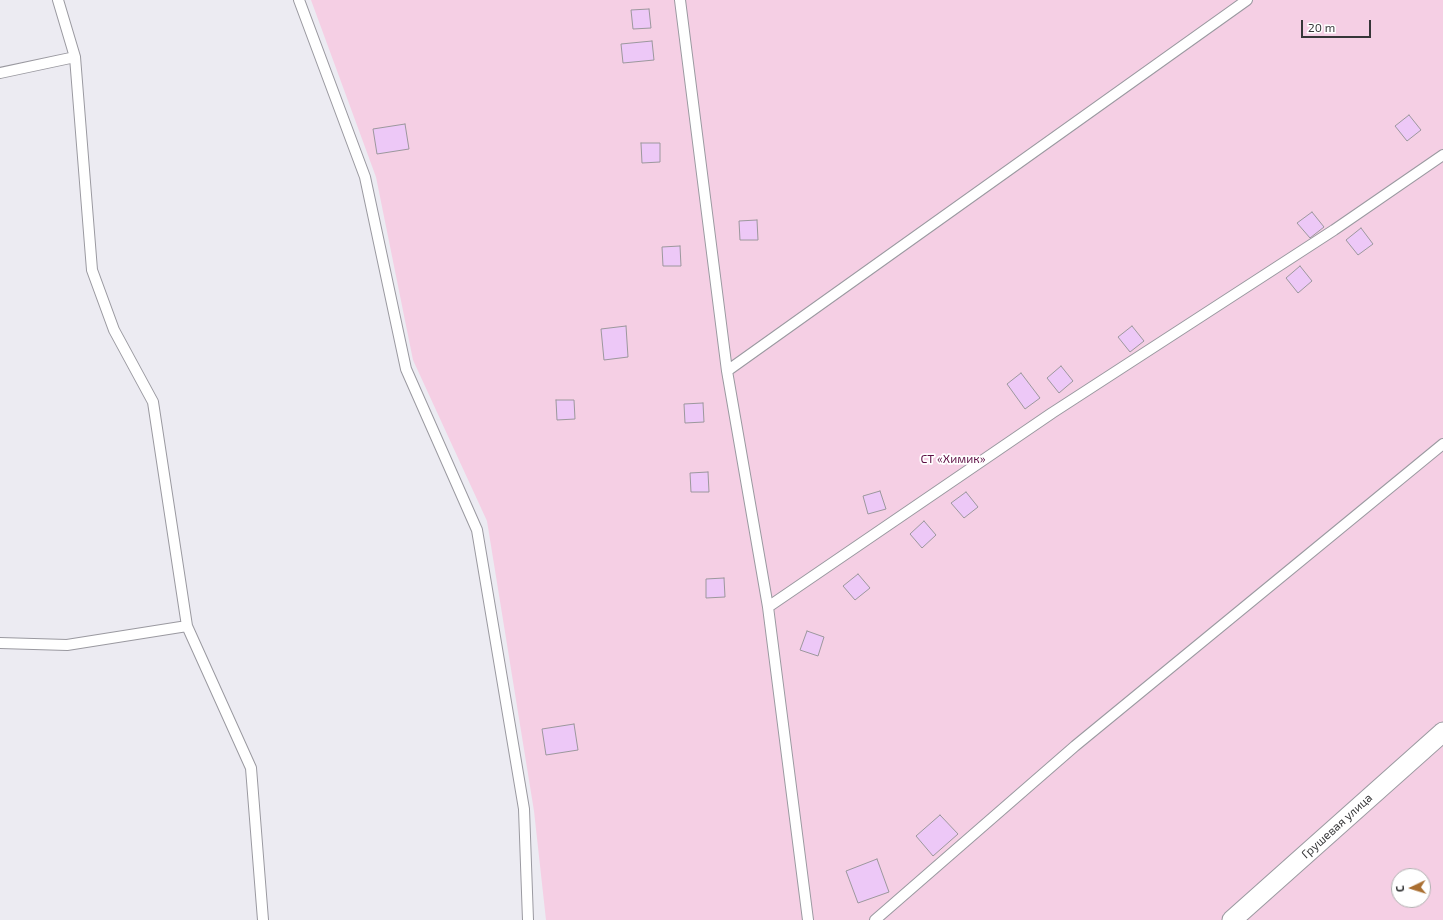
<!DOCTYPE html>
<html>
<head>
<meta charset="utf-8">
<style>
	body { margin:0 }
	#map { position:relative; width:1443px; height:920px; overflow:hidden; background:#ecebf2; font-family:"Exo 2",sans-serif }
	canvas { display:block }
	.north { position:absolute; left:1391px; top:868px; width:40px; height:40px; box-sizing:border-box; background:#fff; border:1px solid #afafaf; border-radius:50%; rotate:266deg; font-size:11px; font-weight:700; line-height:16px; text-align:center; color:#363638 }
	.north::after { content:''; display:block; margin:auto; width:14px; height:18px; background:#aa6f31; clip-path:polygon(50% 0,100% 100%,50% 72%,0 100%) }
	.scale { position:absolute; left:1301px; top:20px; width:70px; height:18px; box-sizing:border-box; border:2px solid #363638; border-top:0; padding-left:5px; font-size:12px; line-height:14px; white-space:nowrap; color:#363638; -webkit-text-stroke:3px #fff; paint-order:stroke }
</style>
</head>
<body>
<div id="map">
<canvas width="1443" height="920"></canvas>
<div class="north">С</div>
<div class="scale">20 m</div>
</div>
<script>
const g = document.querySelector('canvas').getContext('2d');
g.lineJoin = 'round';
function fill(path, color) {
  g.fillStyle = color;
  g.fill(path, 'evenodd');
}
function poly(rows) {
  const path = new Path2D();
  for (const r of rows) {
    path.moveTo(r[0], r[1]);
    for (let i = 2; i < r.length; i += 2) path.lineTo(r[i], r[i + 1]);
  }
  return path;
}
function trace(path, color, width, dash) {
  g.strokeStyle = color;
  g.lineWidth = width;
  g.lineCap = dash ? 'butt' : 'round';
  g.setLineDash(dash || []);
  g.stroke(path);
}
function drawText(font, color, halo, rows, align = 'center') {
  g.font = font + ' "Exo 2",sans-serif';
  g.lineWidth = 3.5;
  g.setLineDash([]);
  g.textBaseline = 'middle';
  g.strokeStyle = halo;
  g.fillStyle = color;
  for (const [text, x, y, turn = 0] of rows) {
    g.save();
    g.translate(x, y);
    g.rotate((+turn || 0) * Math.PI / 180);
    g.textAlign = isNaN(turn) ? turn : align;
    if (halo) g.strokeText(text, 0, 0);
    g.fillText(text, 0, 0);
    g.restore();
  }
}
fill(poly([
	[311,0,1443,0,1443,920,546,920,534,811,487,521,413,360,376,177],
	[1399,876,1423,876,1423,900,1399,900]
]), '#f5cfe4');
const building = poly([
	[649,9,651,28,633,29,631,10,649,9],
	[652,41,654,60,623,63,621,44,652,41],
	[1409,115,1421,130,1407,141,1395,126,1409,115],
	[405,124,409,149,377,154,373,129,405,124],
	[641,143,660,143,660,162,642,163,641,143],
	[1312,212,1324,227,1310,238,1297,223,1312,212],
	[757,220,758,240,740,240,739,221,757,220],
	[1361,228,1373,244,1358,255,1346,240,1361,228],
	[680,246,681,266,663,266,662,247,680,246],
	[1300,266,1312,281,1298,293,1286,278,1300,266],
	[626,326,628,357,604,360,601,329,626,326],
	[1132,326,1144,341,1130,352,1118,337,1132,326],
	[1061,366,1073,381,1059,393,1047,378,1061,366],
	[1021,373,1040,398,1025,409,1007,384,1021,373],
	[556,400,574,400,575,419,557,420,556,400],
	[703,403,704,422,685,423,684,404,703,403],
	[708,472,709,492,691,492,690,473,708,472],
	[880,491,886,509,868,514,863,496,880,491],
	[966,492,978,507,964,518,951,503,966,492],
	[924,521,936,535,922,548,910,534,924,521],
	[858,574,870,588,855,600,843,586,858,574],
	[724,578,725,597,706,598,706,579,724,578],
	[807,631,824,637,818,656,800,650,807,631],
	[574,724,578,750,546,755,542,729,574,724],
	[940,815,958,834,933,856,916,836,940,815],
	[877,859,889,892,858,903,846,871,877,859]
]);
fill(building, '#edc8f7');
trace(building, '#9c989d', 1);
const lane = poly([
	[299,0,365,177,406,369,477,530,524,809,528,920],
	[680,0,727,371,768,607,808,920],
	[0,73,75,57],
	[727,371,1247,0],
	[768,607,1052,413,1334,230,1443,155],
	[187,626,251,768,263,920],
	[0,643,67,645,187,626,153,402,114,330,92,270,75,57,58,0],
	[875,920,1075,746,1443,444]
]);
const street = poly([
	[1232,920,1443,732]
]);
trace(lane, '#9a99a0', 12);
trace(street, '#9a99a0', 21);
trace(lane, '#fff', 10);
trace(street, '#fff', 19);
drawText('12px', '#5d0e43', '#fff', [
	["СТ «Химик»",953,459]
]);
drawText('12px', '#363638', '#fff', [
	["Грушевая улица",1337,826,-42]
]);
</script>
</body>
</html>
